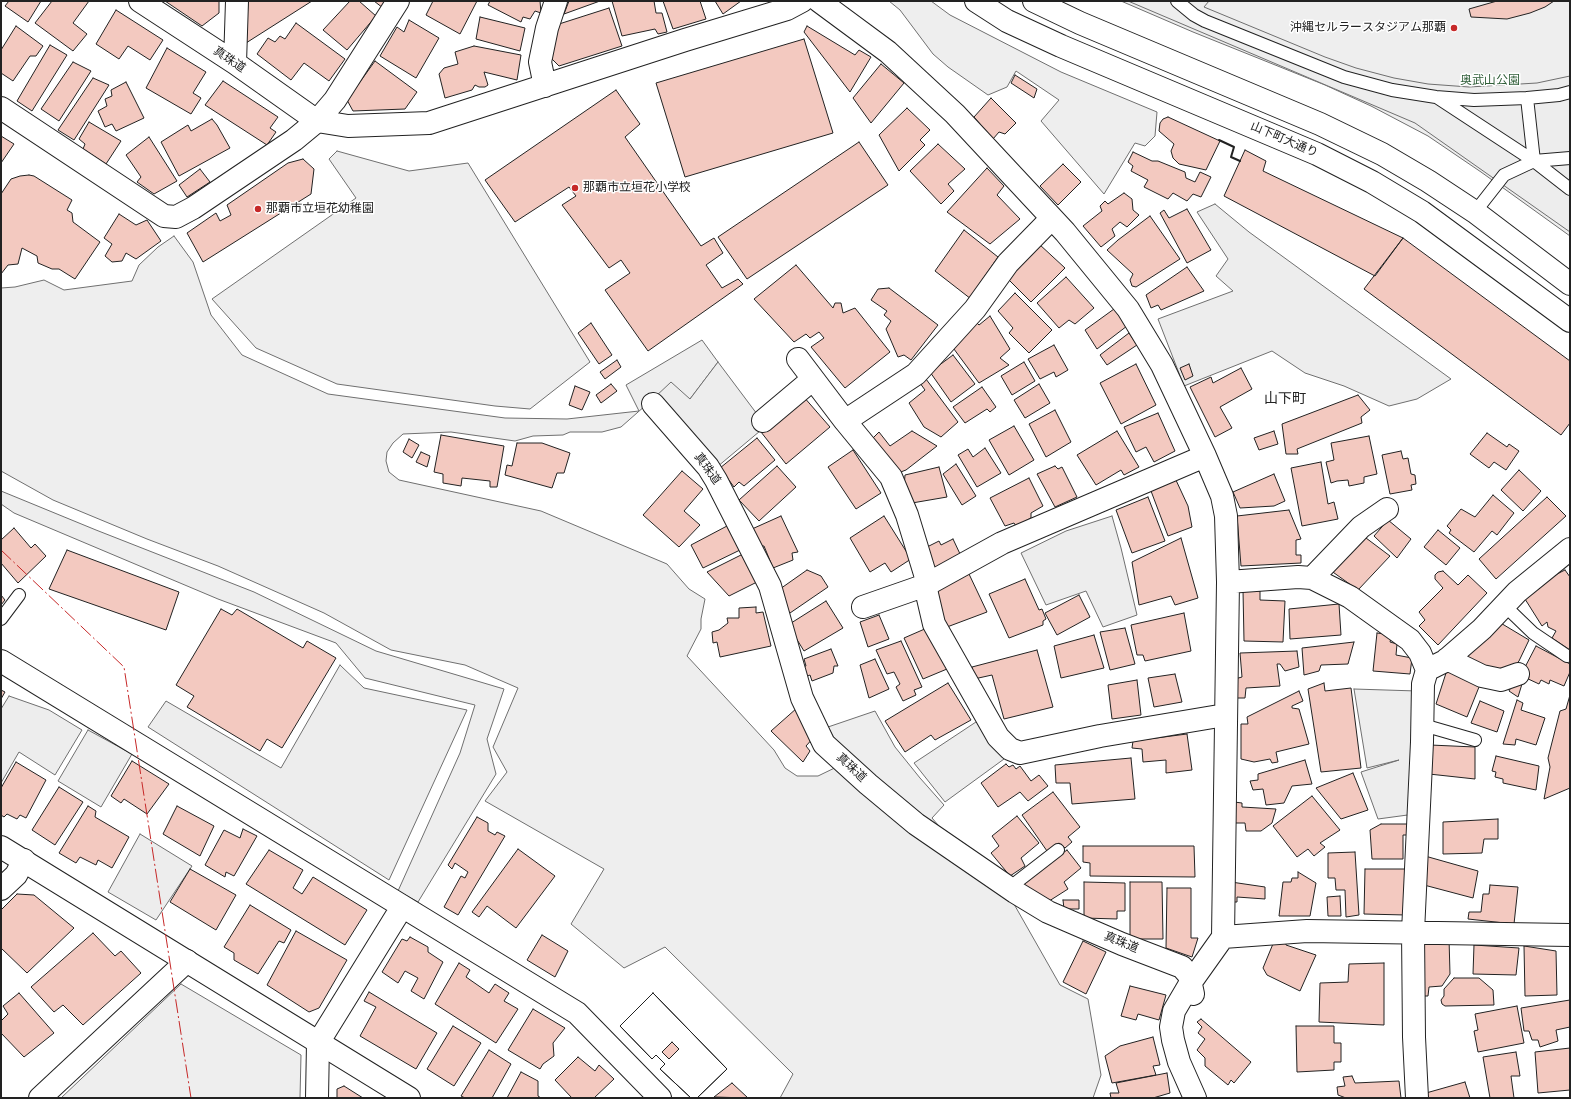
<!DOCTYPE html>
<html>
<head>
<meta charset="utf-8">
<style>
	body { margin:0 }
	#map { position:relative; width:1571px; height:1099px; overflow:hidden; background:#fff; font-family:Poppins,sans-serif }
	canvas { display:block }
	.frame { position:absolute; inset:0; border:2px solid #222; pointer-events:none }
</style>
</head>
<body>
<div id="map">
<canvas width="1571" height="1099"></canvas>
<div class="frame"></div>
</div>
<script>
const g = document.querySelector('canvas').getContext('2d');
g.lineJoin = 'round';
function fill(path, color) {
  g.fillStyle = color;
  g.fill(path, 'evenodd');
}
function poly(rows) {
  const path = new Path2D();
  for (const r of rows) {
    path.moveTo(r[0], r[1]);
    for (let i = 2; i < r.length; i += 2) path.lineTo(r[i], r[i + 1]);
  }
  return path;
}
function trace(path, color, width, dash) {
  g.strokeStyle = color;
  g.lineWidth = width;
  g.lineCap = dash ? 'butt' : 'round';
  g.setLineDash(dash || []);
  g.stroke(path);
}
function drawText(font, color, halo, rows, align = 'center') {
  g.font = font + ' Poppins,"Noto Sans JP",sans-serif';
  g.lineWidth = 3;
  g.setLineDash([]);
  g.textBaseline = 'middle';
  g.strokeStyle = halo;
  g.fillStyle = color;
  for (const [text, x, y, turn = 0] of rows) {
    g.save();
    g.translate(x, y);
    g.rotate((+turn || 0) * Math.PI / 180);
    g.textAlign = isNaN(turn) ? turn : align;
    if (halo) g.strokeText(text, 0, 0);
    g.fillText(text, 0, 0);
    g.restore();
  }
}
const green = poly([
	[889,1,931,1,950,15,1061,72,1157,112,1155,136,1145,146,1135,143,1104,194,1041,121,1059,100,1016,71,1007,87,988,95,948,67,933,54,900,10,889,1],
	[1121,1,1570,1,1570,236,1481,172,1428,136,1371,106,1325,85,1193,32,1121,1],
	[337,151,409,171,468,163,590,362,530,409,495,406,337,384,256,348,212,299,356,198,329,159,337,151],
	[174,236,193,262,211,315,242,355,328,394,505,418,567,419,639,411,626,385,702,340,718,362,690,399,654,398,621,427,602,432,570,432,563,435,533,436,515,441,451,432,403,434,393,443,387,452,386,461,389,472,399,480,541,511,667,564,689,589,705,599,701,619,701,629,687,656,774,750,785,768,797,776,818,776,847,762,828,727,875,711,895,747,920,778,944,805,932,818,945,833,1002,883,1060,985,1088,999,1101,1075,1093,1098,780,1098,793,1074,665,947,624,968,571,924,604,869,485,801,507,772,493,747,518,688,465,665,391,650,324,613,218,566,147,539,53,500,1,471,1,288,15,287,44,280,64,290,132,281,139,265,158,247,174,236],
	[1,491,96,530,254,592,376,651,504,689,487,739,496,774,418,902,398,891,460,753,475,705,365,678,336,643,218,599,14,513,1,504,1,491],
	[181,984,301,1055,300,1098,61,1098,181,984]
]);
fill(green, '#eee');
trace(green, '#6f6f6f', 1);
const parking = poly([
	[1128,1,1209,1,1204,7,1325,57,1356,68,1394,78,1428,84,1469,87,1537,83,1570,76,1570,232,1415,123,1128,1],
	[1215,204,1249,232,1451,379,1417,399,1389,406,1344,386,1305,373,1272,351,1184,386,1158,319,1233,291,1216,276,1228,259,1197,212,1215,204],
	[718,362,766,426,717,467,654,398,671,382,690,399,718,362],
	[1112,516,1121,548,1137,615,1103,627,1086,591,1046,605,1021,553,1066,531,1112,516],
	[340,665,364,688,467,710,389,880,148,727,166,701,281,768,340,665],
	[1354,689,1417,691,1415,814,1378,819,1361,772,1399,760,1367,768,1354,689],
	[9,696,49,710,82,730,55,775,19,752,1,783,1,709,9,696],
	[979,720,1004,759,945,802,914,763,979,720],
	[88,730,132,754,101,807,58,781,88,730],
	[140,834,192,866,156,920,108,892,140,834]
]);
fill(parking, '#ededed');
trace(parking, '#6f6f6f', 1);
const building = poly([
	[9,1,41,1,28,22,5,6,9,1],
	[52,1,89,1,73,23,87,34,73,51,35,23,52,1],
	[165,1,219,1,219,13,202,26,165,1],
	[248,1,312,1,246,43,248,1],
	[350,1,359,1,376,16,347,50,323,30,350,1],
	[374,1,387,1,383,8,374,1],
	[433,1,477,1,460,34,426,15,433,1],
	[490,1,540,1,541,13,535,11,530,19,523,17,521,22,488,5,490,1],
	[569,1,600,1,564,14,569,1],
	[612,1,654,1,656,13,662,13,667,32,658,34,655,29,622,36,612,1],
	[663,1,700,1,706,19,673,29,663,1],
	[715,1,741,1,723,14,715,1],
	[1497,1,1554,1,1545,7,1530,13,1507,19,1471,17,1469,9,1497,1],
	[609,8,622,46,559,66,550,57,559,24,609,8],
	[116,10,163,40,150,60,128,46,119,59,96,44,116,10],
	[480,17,525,28,520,51,476,39,480,17],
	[409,20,439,38,416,78,380,56,397,27,404,32,409,20],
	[296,23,345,59,329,81,304,63,291,80,257,54,268,38,275,42,280,36,285,39,296,23],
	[16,26,43,46,36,56,30,56,13,81,1,73,1,50,16,26],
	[807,26,855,55,859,50,871,57,850,92,804,32,807,26],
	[804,39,833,133,685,177,656,83,804,39],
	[50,45,67,55,32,111,17,101,50,45],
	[474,46,521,55,517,80,484,72,488,85,485,87,479,87,475,85,472,90,445,98,439,74,444,68,458,64,455,52,474,46],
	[167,48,206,72,193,93,201,98,191,114,146,88,167,48],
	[375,61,417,92,405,109,353,111,347,100,375,61],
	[73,62,91,71,59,121,41,109,73,62],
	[881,64,904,83,871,123,853,98,881,64],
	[1015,75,1037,89,1034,98,1011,83,1015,75],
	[93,78,109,85,74,140,58,130,93,78],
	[223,81,278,117,270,128,276,132,267,145,205,105,223,81],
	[126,82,144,118,116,131,112,124,105,127,98,111,107,106,105,99,112,96,111,90,126,82],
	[616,90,640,124,625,137,701,246,714,238,723,253,706,265,722,288,738,279,743,284,648,351,605,290,630,273,621,260,609,268,562,205,576,196,569,187,515,222,485,180,616,90],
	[991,98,1016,123,1005,134,999,132,993,139,974,117,991,98],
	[907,108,930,130,920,140,925,145,899,171,879,135,907,108],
	[1168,117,1220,141,1206,170,1179,164,1173,158,1171,151,1174,144,1159,131,1160,123,1163,119,1168,117],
	[212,119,217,125,230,148,179,176,161,142,188,125,191,131,212,119],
	[89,122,121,141,106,164,83,149,85,144,79,139,89,122],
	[1,136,14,144,1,163,1,136],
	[149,137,177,181,154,194,137,182,141,177,126,155,149,137],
	[859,142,888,185,747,279,718,237,859,142],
	[938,144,965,169,948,184,954,191,941,204,910,171,938,144],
	[1245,150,1266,161,1263,171,1403,238,1375,276,1224,196,1245,150],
	[1133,152,1152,161,1158,161,1185,172,1186,178,1195,182,1200,172,1211,177,1201,197,1193,194,1187,201,1173,193,1168,199,1144,187,1148,180,1131,171,1133,166,1128,162,1133,152],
	[303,159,314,169,311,194,203,262,187,233,216,213,220,221,231,215,227,205,288,163,303,159],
	[1063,164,1081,182,1058,205,1040,186,1063,164],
	[987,168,1004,186,997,195,1020,219,990,244,947,212,987,168],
	[200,169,210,182,187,197,179,185,200,169],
	[29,175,34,176,72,200,67,210,72,213,73,222,100,242,75,279,59,269,52,269,38,263,37,256,22,248,18,264,8,265,1,274,1,194,11,179,20,176,29,175],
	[1124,193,1132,199,1133,210,1139,215,1127,227,1120,222,1112,229,1115,236,1101,247,1083,226,1102,211,1100,206,1105,201,1108,204,1124,193],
	[1187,209,1211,250,1187,263,1160,213,1164,210,1169,218,1187,209],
	[119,214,136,225,147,220,161,241,136,259,126,253,122,261,112,262,105,256,112,244,104,238,119,214],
	[1150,216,1180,259,1136,287,1132,286,1130,280,1133,274,1107,250,1118,240,1150,216],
	[964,230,998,257,980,283,971,299,935,271,964,230],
	[1403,238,1570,361,1570,423,1561,435,1364,289,1403,238],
	[1039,244,1065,268,1031,302,1008,279,1039,244],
	[796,265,833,308,835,303,841,303,843,313,855,308,890,352,845,388,811,347,824,338,819,332,810,338,806,334,794,342,754,299,796,265],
	[1187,267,1204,291,1161,310,1158,305,1151,308,1146,295,1187,267],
	[1066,277,1094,308,1075,324,1069,320,1059,328,1037,303,1066,277],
	[889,288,938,325,911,360,904,355,898,357,886,329,891,321,884,315,887,311,871,300,878,289,889,288],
	[1015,293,1052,330,1029,353,1009,333,1013,328,998,311,1015,293],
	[1114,309,1127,326,1097,349,1085,330,1114,309],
	[990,316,1010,349,1000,358,1009,365,979,383,951,345,963,339,961,335,975,321,979,325,990,316],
	[591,323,612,355,599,364,578,333,591,323],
	[1129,333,1137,345,1107,365,1100,355,1129,333],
	[1054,345,1068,370,1056,377,1054,372,1040,379,1028,359,1054,345],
	[953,355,975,384,951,402,930,372,953,355],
	[617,360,621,367,605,379,600,372,617,360],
	[1024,362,1035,381,1012,395,1001,376,1024,362],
	[1136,364,1156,405,1121,424,1100,383,1136,364],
	[1189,364,1193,376,1185,380,1180,368,1189,364],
	[1241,368,1252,389,1220,407,1232,428,1215,437,1190,387,1211,377,1213,383,1241,368],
	[923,375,958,422,941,437,924,427,909,403,925,390,917,379,923,375],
	[611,384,617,391,601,403,596,395,611,384],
	[1039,384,1050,403,1025,418,1014,400,1039,384],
	[575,386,590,392,582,410,569,405,575,386],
	[982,387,996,407,990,412,987,409,965,423,953,407,982,387],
	[1358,395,1370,410,1361,417,1362,423,1297,449,1298,454,1286,454,1282,424,1358,395],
	[803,396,830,427,786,464,761,432,803,396],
	[1055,410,1071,442,1046,457,1029,424,1055,410],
	[1158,413,1175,451,1154,462,1146,447,1136,452,1124,427,1158,413],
	[1014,426,1034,460,1009,475,989,440,1014,426],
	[912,431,937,446,906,470,898,473,873,438,879,432,890,446,912,431],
	[1117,431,1139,467,1124,475,1121,470,1096,485,1077,455,1117,431],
	[1274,431,1278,444,1259,450,1254,438,1274,431],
	[1487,433,1507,447,1509,444,1519,451,1506,470,1494,462,1489,468,1470,454,1487,433],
	[441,435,504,446,497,487,490,487,490,481,462,478,461,486,443,483,443,474,434,472,441,435],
	[1369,436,1377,474,1364,477,1364,483,1349,486,1348,480,1337,481,1331,483,1326,462,1334,460,1331,443,1369,436],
	[757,438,775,460,744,486,739,482,734,487,720,468,757,438],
	[409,439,419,445,412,458,403,452,409,439],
	[517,443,542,443,570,453,564,473,557,473,552,488,505,475,507,465,512,466,517,443],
	[985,448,1001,473,977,487,958,455,968,449,973,457,985,448],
	[853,450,881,493,856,509,828,467,853,450],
	[1401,451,1403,459,1408,458,1411,474,1415,475,1416,484,1411,485,1412,490,1390,494,1382,455,1401,451],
	[421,452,430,456,427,467,416,462,421,452],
	[1321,462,1328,504,1334,502,1338,519,1302,526,1291,468,1321,462],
	[956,464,976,496,962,505,943,474,956,464],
	[777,466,796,487,759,521,739,500,777,466],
	[1055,466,1058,469,1062,467,1077,497,1055,507,1037,474,1055,466],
	[939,467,947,497,912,503,904,487,905,475,939,467],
	[1519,470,1541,491,1523,511,1501,490,1519,470],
	[682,471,703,489,684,511,700,525,679,547,643,515,682,471],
	[1274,474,1285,501,1274,506,1240,508,1233,492,1274,474],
	[1029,478,1043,506,1031,513,1031,518,1016,526,1014,523,1005,526,990,498,1029,478],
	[1175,478,1188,506,1192,527,1168,536,1151,491,1175,478],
	[1493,495,1514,513,1497,535,1492,531,1474,552,1449,533,1451,530,1447,526,1461,509,1475,517,1493,495],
	[1148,497,1165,541,1132,553,1116,510,1148,497],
	[1547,497,1566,516,1496,579,1479,559,1547,497],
	[1289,510,1301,539,1296,540,1296,555,1301,555,1301,563,1241,566,1237,516,1289,510],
	[781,516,798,552,792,553,793,560,773,568,764,546,759,546,752,529,781,516],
	[884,516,911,559,891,572,885,563,870,572,850,538,884,516],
	[1388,520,1411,539,1397,558,1374,536,1388,520],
	[727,526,740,550,703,568,691,545,727,526],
	[14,528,31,548,35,544,46,556,18,583,1,563,1,540,14,528],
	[1438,530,1460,548,1446,565,1424,547,1438,530],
	[1181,538,1198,598,1175,605,1171,596,1139,605,1132,562,1181,538],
	[1366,538,1390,556,1358,590,1330,570,1366,538],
	[953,539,961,556,935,571,925,548,939,541,941,545,953,539],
	[67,550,179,592,166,630,49,589,67,550],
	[745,553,759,581,729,596,707,572,745,553],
	[807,570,821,576,828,587,790,613,780,601,780,589,807,570],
	[1565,570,1570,577,1570,650,1552,638,1556,631,1548,627,1547,622,1542,626,1525,599,1555,575,1565,570],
	[1443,571,1458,585,1468,575,1487,593,1438,645,1419,626,1425,620,1419,612,1443,588,1435,579,1435,575,1438,572,1443,571],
	[969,574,987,612,947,627,933,592,969,574],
	[1025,579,1039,610,1042,609,1046,619,1043,621,1043,625,1009,638,989,594,1025,579],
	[1243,590,1260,591,1260,600,1285,601,1283,642,1244,641,1243,590],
	[1,595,5,600,1,605,1,595],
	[1079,595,1090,617,1057,635,1045,613,1079,595],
	[826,601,843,628,804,651,788,625,826,601],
	[1339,604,1341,635,1290,639,1289,609,1339,604],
	[756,607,756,613,763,612,771,646,720,657,717,642,713,643,712,632,719,630,728,623,727,618,739,618,739,608,756,607],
	[221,609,232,615,237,609,303,648,307,641,336,658,282,748,267,739,260,751,187,707,194,696,176,685,221,609],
	[1184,613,1191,651,1145,661,1143,655,1137,655,1131,625,1184,613],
	[879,615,889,639,868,647,860,622,879,615],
	[1499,622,1529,640,1519,661,1513,668,1501,673,1461,658,1499,622],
	[927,628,947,669,923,679,904,638,927,628],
	[1125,628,1135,664,1110,670,1100,632,1125,628],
	[1377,633,1392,635,1390,642,1397,644,1396,655,1412,658,1410,674,1373,671,1377,633],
	[1094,635,1104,668,1061,678,1054,646,1094,635],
	[901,641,922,687,914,690,916,695,903,701,896,687,900,684,894,672,887,674,876,650,901,641],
	[1354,642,1348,664,1321,665,1319,671,1304,675,1302,648,1354,642],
	[1536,646,1570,664,1570,672,1564,686,1550,680,1549,684,1541,680,1539,684,1524,677,1523,671,1536,646],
	[831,649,838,666,834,666,833,673,812,681,810,675,803,678,799,668,806,666,804,659,831,649],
	[1037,650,1053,707,1004,719,992,675,974,679,972,667,1037,650],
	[1297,651,1299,667,1285,671,1280,664,1277,664,1280,686,1246,688,1245,698,1232,698,1231,680,1242,677,1240,653,1297,651],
	[875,659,889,689,869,698,860,665,875,659],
	[1447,670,1481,682,1467,717,1436,704,1447,670],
	[1175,674,1182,702,1154,707,1148,678,1175,674],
	[1137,680,1141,715,1112,719,1108,685,1137,680],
	[1514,681,1522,684,1518,697,1509,691,1514,681],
	[948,683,971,720,935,740,931,735,905,752,885,721,948,683],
	[1324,683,1325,691,1351,688,1361,768,1321,772,1308,689,1324,683],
	[1,690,5,692,1,699,1,690],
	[1299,691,1303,701,1292,706,1292,708,1299,709,1309,744,1276,752,1278,762,1272,763,1270,759,1254,762,1241,759,1241,724,1248,724,1247,717,1299,691],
	[1570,695,1570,788,1544,799,1550,767,1548,758,1560,711,1566,709,1570,695],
	[1517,700,1523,703,1521,710,1545,718,1536,745,1516,739,1515,745,1503,744,1517,700],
	[1480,701,1504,711,1497,732,1471,723,1480,701],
	[797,708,814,737,806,746,810,751,803,762,771,731,797,708],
	[1187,734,1192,770,1166,773,1166,760,1143,762,1142,749,1132,748,1133,741,1187,734],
	[1430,745,1475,747,1475,779,1429,774,1430,745],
	[1496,756,1539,766,1536,790,1503,783,1503,779,1495,777,1496,772,1492,771,1496,756],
	[1131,758,1135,799,1072,804,1070,783,1056,783,1055,765,1131,758],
	[1305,760,1312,784,1292,786,1284,803,1266,805,1263,789,1253,790,1250,781,1258,780,1258,774,1305,760],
	[132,761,169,784,147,814,124,799,121,803,111,796,132,761],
	[16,762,46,780,26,818,20,815,17,819,7,814,4,817,1,815,1,788,16,762],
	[1006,764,1009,767,1013,765,1016,769,1020,766,1031,781,1039,775,1048,786,1028,801,1020,792,998,807,981,783,1006,764],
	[1353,773,1368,810,1341,819,1316,788,1353,773],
	[59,787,83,802,55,845,32,830,59,787],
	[1053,792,1080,827,1068,837,1072,842,1065,848,1059,843,1047,851,1022,815,1053,792],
	[1312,796,1340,830,1320,843,1325,847,1314,856,1308,849,1297,857,1273,826,1312,796],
	[1234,802,1242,803,1242,807,1276,809,1272,823,1261,831,1246,831,1245,823,1231,823,1234,802],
	[88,806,96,811,95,817,129,837,112,868,98,860,96,865,80,857,76,863,59,853,88,806],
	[177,806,214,826,200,856,163,834,177,806],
	[1017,816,1039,843,1021,858,1025,866,1010,876,991,853,999,846,992,836,1017,816],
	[477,817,488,823,488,831,495,835,497,832,505,836,458,915,444,907,461,876,465,878,468,872,455,863,452,869,448,865,477,817],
	[1498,819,1498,839,1484,839,1482,853,1443,854,1443,822,1498,819],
	[1381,824,1408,824,1408,835,1403,835,1403,859,1372,859,1370,830,1381,824],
	[243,829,257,836,234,876,226,872,225,877,205,865,224,830,240,838,243,829],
	[1083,846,1194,846,1195,877,1090,876,1090,863,1083,862,1083,846],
	[518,849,555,876,516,928,487,906,479,917,472,912,518,849],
	[269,850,303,870,293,888,302,894,313,877,367,910,345,945,246,884,269,850],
	[1067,850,1081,868,1064,882,1068,889,1046,903,1021,884,1067,850],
	[1355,852,1359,915,1346,917,1345,890,1336,890,1335,878,1328,878,1328,853,1355,852],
	[1425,856,1478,871,1473,898,1424,885,1425,856],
	[190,869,236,895,216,930,170,902,190,869],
	[1365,869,1405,869,1406,915,1364,914,1365,869],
	[1298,872,1316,883,1310,916,1279,916,1283,882,1291,882,1292,878,1298,878,1298,872],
	[1084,882,1125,883,1125,911,1117,911,1117,919,1084,918,1084,882],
	[1130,882,1162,882,1163,939,1130,939,1130,882],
	[1231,882,1265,887,1265,899,1237,897,1237,902,1231,902,1231,882],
	[1490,885,1518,887,1514,924,1468,919,1469,912,1481,912,1483,894,1489,894,1490,885],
	[1167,888,1191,888,1191,938,1198,938,1192,957,1166,948,1167,888],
	[17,894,34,895,74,928,27,973,1,948,1,910,17,894],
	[1340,896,1341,916,1328,916,1327,897,1340,896],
	[1063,900,1079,900,1079,909,1064,909,1063,900],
	[250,905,291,930,284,943,279,941,258,974,234,960,234,953,224,947,250,905],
	[296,931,347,960,319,1008,309,1012,267,985,296,931],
	[93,933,115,956,121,951,141,973,83,1025,63,1005,54,1012,31,987,93,933],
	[542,935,568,951,555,977,527,960,542,935],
	[410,937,428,947,428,952,443,962,424,999,411,991,418,978,405,971,398,983,382,972,402,939,407,941,410,937],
	[1449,938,1450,974,1442,986,1429,987,1428,996,1423,996,1424,939,1449,938],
	[1275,939,1285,939,1286,945,1316,955,1300,991,1267,975,1263,968,1275,939],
	[1083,941,1106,952,1086,994,1063,982,1083,941],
	[1474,945,1519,948,1516,975,1473,974,1474,945],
	[1524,946,1556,951,1557,995,1525,996,1524,946],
	[459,963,470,970,466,977,489,993,495,984,509,993,504,1001,518,1009,496,1043,435,1004,459,963],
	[1384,963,1384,1025,1319,1022,1320,983,1348,982,1349,964,1384,963],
	[1454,978,1479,978,1493,990,1494,1005,1445,1006,1442,1004,1441,1000,1444,996,1444,989,1454,978],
	[1130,986,1166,995,1159,1020,1138,1014,1136,1020,1121,1016,1130,986],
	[369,992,437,1033,416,1069,360,1036,376,1007,364,1001,369,992],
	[19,993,54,1033,24,1057,1,1033,1,1021,8,1014,3,1006,19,993],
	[653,993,727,1069,697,1098,691,1098,660,1069,665,1064,656,1055,652,1059,620,1026,653,993],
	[672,1042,679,1049,669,1059,662,1052,672,1042],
	[653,993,727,1069,697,1098,691,1098,660,1069,665,1064,656,1055,652,1059,620,1026,653,993],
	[1570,1000,1570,1027,1556,1030,1558,1041,1540,1047,1538,1040,1532,1040,1529,1031,1524,1031,1521,1008,1570,1000],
	[1517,1006,1524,1043,1478,1052,1474,1031,1478,1030,1475,1014,1517,1006],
	[533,1009,565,1028,553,1043,554,1056,543,1064,540,1069,508,1050,533,1009],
	[1201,1019,1251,1062,1234,1083,1231,1080,1228,1085,1205,1066,1205,1058,1197,1050,1205,1039,1198,1033,1202,1027,1197,1022,1201,1019],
	[453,1026,481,1043,454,1086,427,1069,453,1026],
	[1296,1026,1334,1026,1334,1043,1341,1043,1341,1062,1334,1062,1334,1070,1297,1072,1296,1026],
	[1153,1037,1160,1065,1153,1066,1156,1075,1112,1083,1105,1056,1120,1046,1153,1037],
	[1570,1048,1570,1090,1538,1093,1535,1052,1570,1048],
	[489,1050,511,1064,492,1098,465,1098,461,1096,489,1050],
	[1516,1052,1520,1076,1511,1076,1514,1098,1490,1098,1483,1057,1516,1052],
	[578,1057,595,1071,599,1065,614,1079,594,1098,572,1098,555,1080,578,1057],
	[521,1072,538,1081,538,1096,541,1098,507,1098,521,1072],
	[1167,1073,1170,1093,1153,1098,1111,1098,1110,1093,1119,1093,1116,1083,1167,1073],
	[1352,1076,1355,1083,1399,1081,1401,1098,1346,1098,1338,1095,1337,1087,1345,1086,1343,1077,1352,1076],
	[1465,1082,1470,1098,1428,1098,1426,1093,1465,1082],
	[732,1083,748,1098,714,1097,732,1083],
	[344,1086,363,1098,337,1098,337,1089,344,1086]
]);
fill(building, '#f3c9c0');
trace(building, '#222', 1);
const lane = poly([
	[1177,1,1194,15,1205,21,1344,77,1392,90,1436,97,1474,100,1527,98,1559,95,1570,92],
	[1438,98,1534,161,1570,189],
	[1534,161,1570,158],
	[1475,212,1504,175,1534,161,1527,98],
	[1504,605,1533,633,1567,656],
	[1,619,19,595],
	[1423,725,1475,740],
	[1009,888,1058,850]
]);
const street = poly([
	[140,1,235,63,317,121,348,126,429,123,685,40,787,9,802,1],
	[819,1,888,52,955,114,1065,232,1128,309,1162,365,1205,456,1222,496,1226,516,1228,582,1223,937,1191,982,1174,1011,1171,1027,1173,1040,1179,1062,1195,1098],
	[235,63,237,1],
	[545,86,540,62,547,28,556,1],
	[1,108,164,216,176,217,193,208,294,140,317,121,335,100,398,1],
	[798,359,845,421,891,477,907,515,918,551,925,574,927,594,934,624,998,737,1010,749,1020,753,1100,736,1225,715],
	[653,404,708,467,716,480,770,586,802,698,824,744,868,784,916,824,1015,892,1048,912,1122,944,1182,967,1189,975,1193,994],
	[763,421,813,379],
	[845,421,916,374,975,309,1008,263,1052,218],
	[1312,578,1361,527,1387,509],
	[1228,582,1298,577,1312,578,1350,597,1410,640,1420,653,1427,670,1423,684,1422,742,1413,932,1414,1037,1417,1098],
	[863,607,926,585,1002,543,1205,456],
	[1447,659,1482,676,1501,680,1518,674],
	[1,661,577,1013,660,1098],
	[1427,670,1445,661,1482,629,1517,592,1570,549],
	[1,889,16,875,24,860],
	[1223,937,1307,931,1570,935],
	[40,1098,187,961],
	[317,1098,318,1043,402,907]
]);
const secondary = poly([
	[1,847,409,1098]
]);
const primary = poly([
	[976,1,1007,21,1061,46,1317,154,1372,182,1422,212,1570,321],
	[1034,1,1080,23,1320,124,1382,154,1428,181,1475,212,1570,284]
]);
trace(lane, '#222', 14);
trace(street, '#222', 24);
trace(secondary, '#222', 24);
trace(primary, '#222', 24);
trace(lane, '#fff', 12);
trace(street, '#fff', 22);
trace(secondary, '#fff', 22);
trace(primary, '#fff', 22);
trace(poly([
	[1219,140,1234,147,1231,157,1240,161]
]), '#222', 2);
trace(poly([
	[1,550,124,667,191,1098]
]), '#c62828', 1, [14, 3, 2, 3]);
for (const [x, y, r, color] of [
	[1454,28,4,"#c62828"],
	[575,188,4,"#c62828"],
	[258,209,4,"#c62828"]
]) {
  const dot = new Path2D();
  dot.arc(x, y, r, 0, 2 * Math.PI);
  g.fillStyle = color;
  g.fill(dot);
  trace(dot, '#fff', 1.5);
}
drawText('12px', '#222', '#fff', [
	["沖縄セルラースタジアム那覇",1446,28,"right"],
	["那覇市立垣花小学校",583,188],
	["那覇市立垣花幼稚園",266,209]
], 'left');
drawText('12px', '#222', '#fff', [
	["真珠道",229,60,34],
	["山下町大通り",1284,140,23],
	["真珠道",707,469,54],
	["真珠道",851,768,43],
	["真珠道",1121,943,22]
]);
drawText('12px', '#2f5e38', '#fff', [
	["奥武山公園",1490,81]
]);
drawText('14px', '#222', '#fff', [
	["山下町",1285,399]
]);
</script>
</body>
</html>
